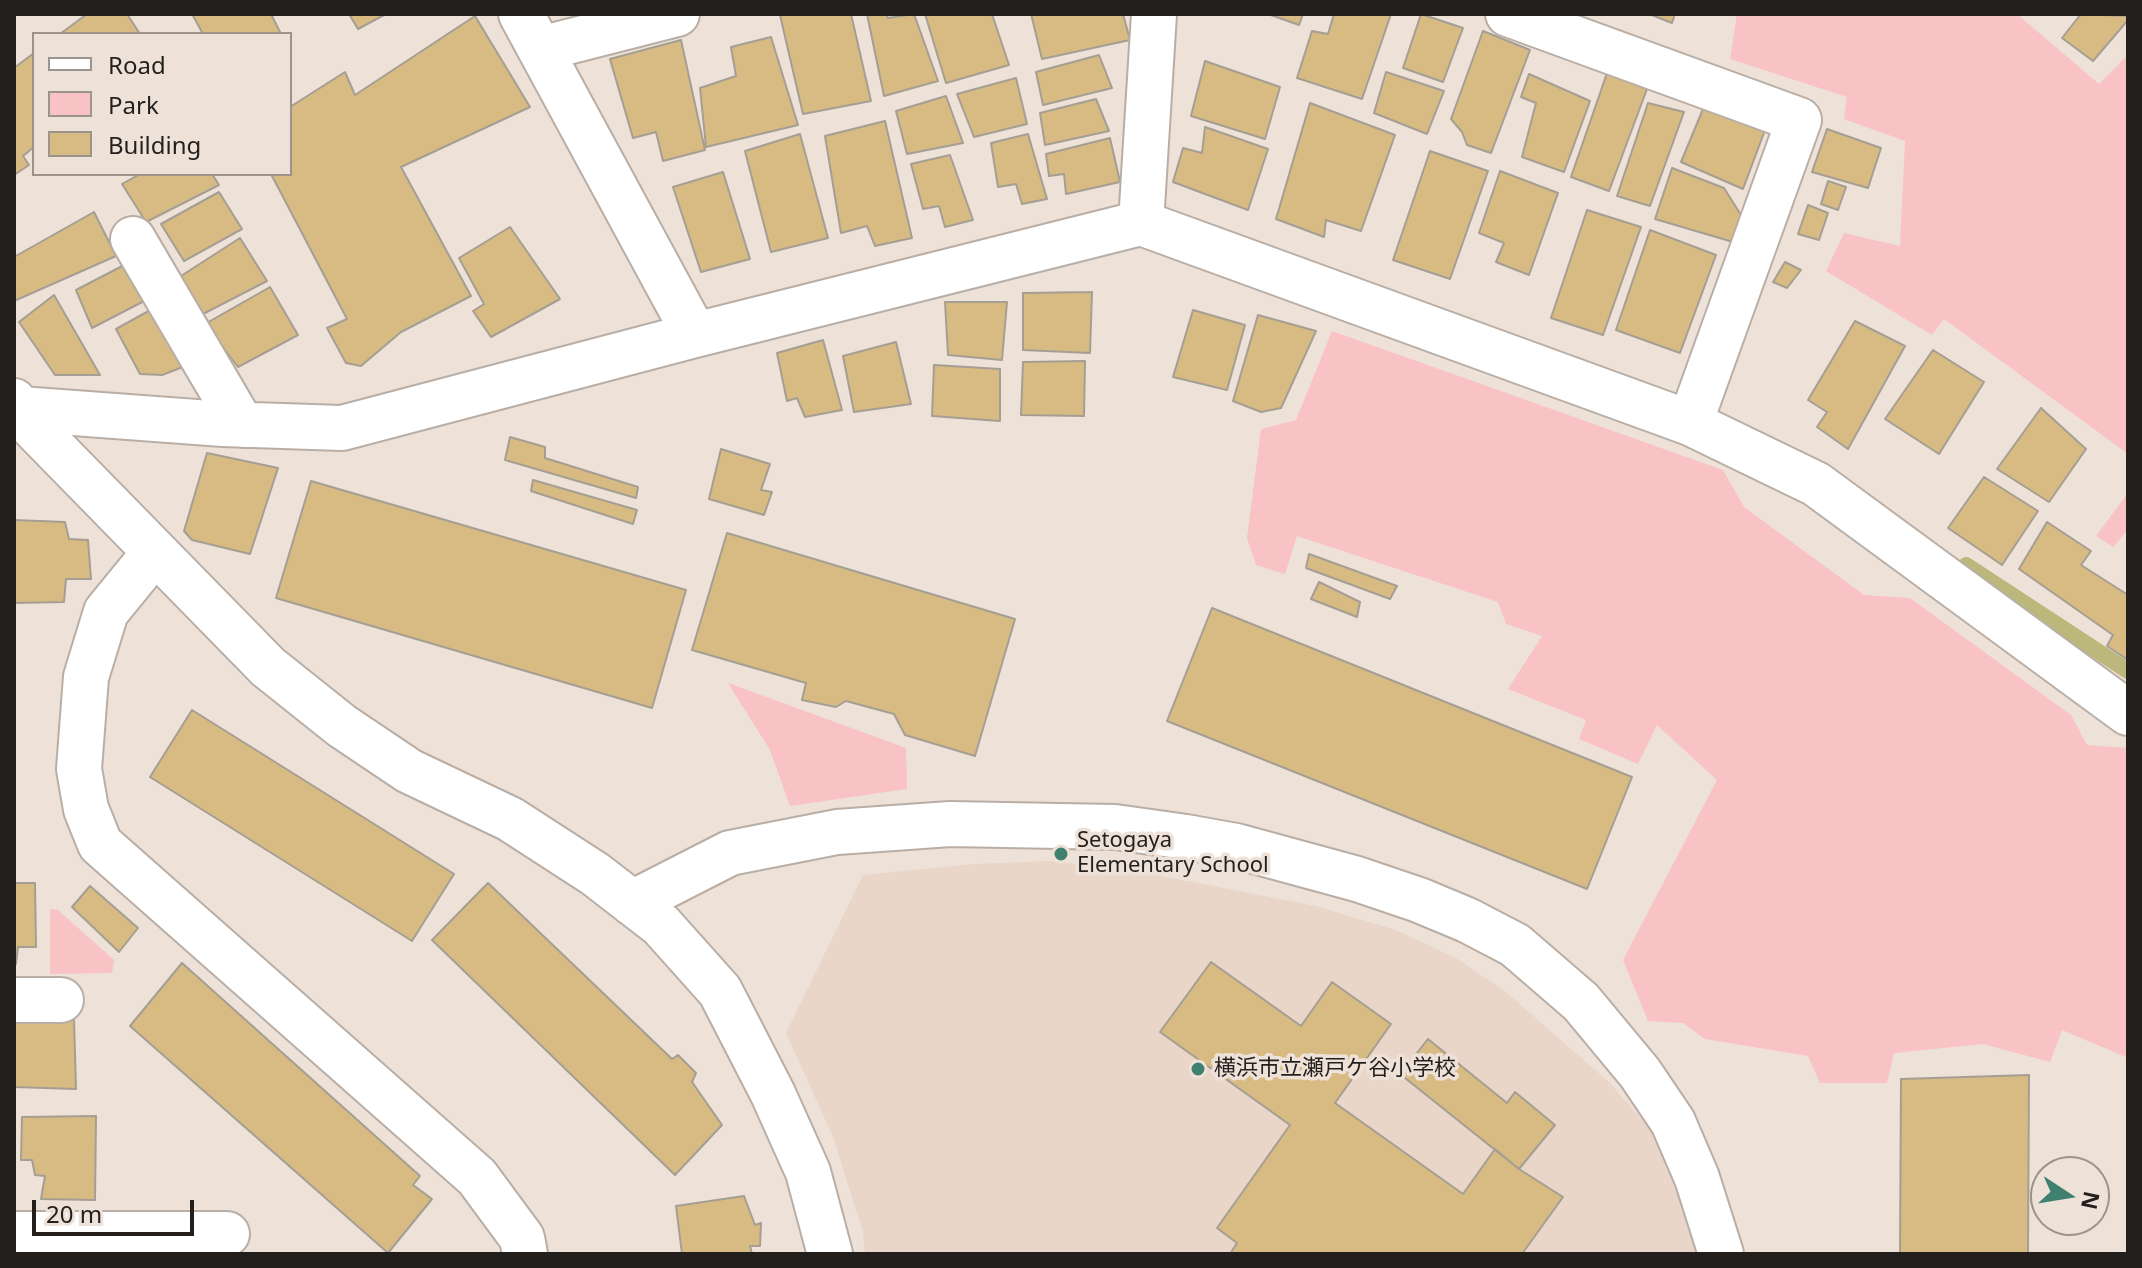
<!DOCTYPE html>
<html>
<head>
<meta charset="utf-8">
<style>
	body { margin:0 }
	#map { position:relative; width:2142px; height:1268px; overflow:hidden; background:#eee1d8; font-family:"Noto Sans",sans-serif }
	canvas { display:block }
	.frame { position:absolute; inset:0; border:16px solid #231f1c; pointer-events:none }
	.legend { position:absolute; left:32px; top:32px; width:260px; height:144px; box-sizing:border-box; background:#eee1d8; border:2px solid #9d938d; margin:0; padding:10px 14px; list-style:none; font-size:24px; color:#231f1c }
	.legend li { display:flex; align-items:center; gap:16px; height:40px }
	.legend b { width:40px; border:2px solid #9d938d }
	.north { position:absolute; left:2030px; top:1156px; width:80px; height:80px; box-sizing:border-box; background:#eee1d8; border:2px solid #9d938d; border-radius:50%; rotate:102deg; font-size:22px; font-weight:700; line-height:32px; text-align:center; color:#231f1c }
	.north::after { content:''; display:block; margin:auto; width:28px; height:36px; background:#40806e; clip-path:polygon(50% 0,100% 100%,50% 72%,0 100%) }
	.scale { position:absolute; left:32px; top:1200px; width:162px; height:36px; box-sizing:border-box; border:4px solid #231f1c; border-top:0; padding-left:10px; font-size:24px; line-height:28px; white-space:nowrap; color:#231f1c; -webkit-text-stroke:6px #eee1d8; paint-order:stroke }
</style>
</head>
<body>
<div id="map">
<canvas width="2142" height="1268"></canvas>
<div class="frame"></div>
<ul class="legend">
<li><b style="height:10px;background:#fff"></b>Road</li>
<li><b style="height:22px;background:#f9c2c4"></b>Park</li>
<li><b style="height:22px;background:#d8bb83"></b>Building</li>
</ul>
<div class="north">N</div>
<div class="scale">20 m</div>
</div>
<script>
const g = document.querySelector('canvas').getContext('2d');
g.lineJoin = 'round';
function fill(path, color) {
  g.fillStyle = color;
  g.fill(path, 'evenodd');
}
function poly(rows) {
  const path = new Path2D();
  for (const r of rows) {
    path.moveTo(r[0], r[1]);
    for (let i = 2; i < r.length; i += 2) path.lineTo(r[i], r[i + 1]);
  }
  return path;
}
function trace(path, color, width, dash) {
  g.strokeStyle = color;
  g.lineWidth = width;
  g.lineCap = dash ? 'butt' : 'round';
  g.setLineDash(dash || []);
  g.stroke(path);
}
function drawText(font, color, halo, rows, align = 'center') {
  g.font = font + ' "Noto Sans","Noto Sans JP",sans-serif';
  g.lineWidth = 7;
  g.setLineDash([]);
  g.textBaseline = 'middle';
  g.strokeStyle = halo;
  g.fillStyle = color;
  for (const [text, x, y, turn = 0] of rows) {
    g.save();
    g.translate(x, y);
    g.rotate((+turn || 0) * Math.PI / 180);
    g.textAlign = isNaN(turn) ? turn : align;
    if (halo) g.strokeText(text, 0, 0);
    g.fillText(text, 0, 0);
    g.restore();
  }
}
fill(poly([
	[1047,861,1126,869,1316,906,1396,930,1456,958,1506,992,1610,1083,1664,1145,1704,1254,865,1254,863,1232,833,1137,786,1033,863,875,975,864]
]), '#e9d6c8');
fill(poly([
	[1737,14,2017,14,2099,84,2128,55,2128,454,1944,319,1932,335,1826,271,1844,233,1900,246,1905,141,1844,119,1847,97,1730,59],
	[1332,331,1723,470,1744,507,1864,595,1910,598,2071,715,2087,745,2128,748,2128,1058,2062,1030,2050,1062,1983,1044,1894,1053,1887,1083,1820,1083,1808,1056,1705,1039,1683,1023,1648,1021,1623,960,1717,780,1657,725,1638,764,1579,739,1586,720,1508,689,1542,636,1506,624,1498,602,1297,536,1285,574,1256,565,1247,538,1261,429,1296,420],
	[2128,493,2128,530,2113,547,2096,536],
	[728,683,906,748,907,789,790,806,770,750],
	[50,909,58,910,114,960,112,973,50,974]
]), '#f9c2c4');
trace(poly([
	[1966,565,2128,671]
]), '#bcb87c', 16);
const building = poly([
	[87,14,127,14,140,34,60,34,87,14],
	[192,14,271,14,281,34,203,34,192,14],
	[349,14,386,14,358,29,349,14],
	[851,14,871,101,803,114,780,15,851,14],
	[867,14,886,14,888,18,914,14,938,81,884,96,867,14],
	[925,14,992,14,1009,65,946,83,925,14],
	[1031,14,1123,14,1130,40,1042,59,1031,14],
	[1268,14,1303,14,1299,25,1268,14],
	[1334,14,1391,14,1362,99,1297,78,1312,31,1328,34,1334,14],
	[1421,14,1463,28,1443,82,1403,68,1421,14],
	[1649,14,1675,14,1672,23,1649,14],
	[2081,14,2128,16,2128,20,2093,61,2062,38,2081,14],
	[475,16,530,107,401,167,471,296,401,332,361,366,346,363,327,328,347,319,271,174,290,174,290,107,345,72,355,95,475,16],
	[1483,31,1530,50,1491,153,1467,145,1462,132,1451,119,1483,31],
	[771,37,798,125,706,147,700,88,736,76,731,47,771,37],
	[681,40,705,150,663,161,656,132,633,138,610,59,681,40],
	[34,53,34,147,23,156,29,165,14,175,14,68,34,53],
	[1099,55,1112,88,1043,105,1036,72,1099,55],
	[1205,61,1280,87,1265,139,1191,116,1205,61],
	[1386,72,1444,91,1427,134,1374,113,1386,72],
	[1607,73,1647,89,1609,191,1571,177,1607,73],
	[1529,74,1590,101,1564,172,1522,157,1536,103,1521,97,1529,74],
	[1016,78,1027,124,974,137,957,94,1016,78],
	[946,96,963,143,907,154,896,111,946,96],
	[1096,99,1109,131,1045,145,1040,113,1096,99],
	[1310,103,1395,135,1361,231,1326,220,1324,237,1276,219,1310,103],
	[1648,103,1684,112,1650,206,1617,196,1648,103],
	[1703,109,1765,130,1743,189,1681,162,1703,109],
	[885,121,912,238,875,246,867,226,841,233,825,136,885,121],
	[1205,127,1268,149,1248,210,1173,182,1183,148,1202,153,1205,127],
	[1827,129,1881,148,1868,188,1812,172,1827,129],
	[800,134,828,238,771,252,745,151,800,134],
	[1028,134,1047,199,1022,204,1016,184,998,187,991,143,1028,134],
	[1110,138,1120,182,1066,194,1064,174,1049,176,1046,154,1110,138],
	[1430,151,1488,171,1450,279,1393,260,1430,151],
	[950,155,973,220,945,227,939,206,923,209,911,164,950,155],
	[1672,168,1724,188,1741,215,1733,242,1655,219,1672,168],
	[1500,171,1558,193,1529,275,1496,262,1504,243,1479,233,1500,171],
	[723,172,750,259,701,272,673,187,723,172],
	[140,174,212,174,219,185,146,222,122,184,140,174],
	[1828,181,1846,187,1838,210,1821,204,1828,181],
	[219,192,242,229,184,261,161,224,219,192],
	[1808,205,1828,213,1819,240,1798,234,1808,205],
	[1587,210,1641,227,1603,335,1551,318,1587,210],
	[94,212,116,256,14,301,14,257,94,212],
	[510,227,560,299,491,337,473,311,484,304,459,258,510,227],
	[1650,230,1716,255,1680,353,1616,330,1650,230],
	[240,238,267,281,201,315,181,276,240,238],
	[130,262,150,298,92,328,76,290,130,262],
	[1785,262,1801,270,1787,288,1773,282,1785,262],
	[270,287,298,335,238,367,205,324,270,287],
	[1092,292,1090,353,1023,350,1023,293,1092,292],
	[54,295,100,375,55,375,19,322,54,295],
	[945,302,1007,302,1002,360,948,355,945,302],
	[154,308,188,365,162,375,140,374,116,329,154,308],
	[1193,310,1245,325,1227,390,1173,377,1193,310],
	[1258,315,1316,331,1281,408,1261,412,1233,401,1258,315],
	[1855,321,1905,346,1848,449,1817,427,1827,412,1808,400,1855,321],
	[823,340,842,410,805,417,797,398,787,401,777,353,823,340],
	[896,342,911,404,854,412,843,356,896,342],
	[1933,350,1984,382,1939,454,1885,419,1933,350],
	[1085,361,1084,416,1021,415,1023,362,1085,361],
	[934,365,1000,369,1000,421,932,416,934,365],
	[2041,408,2086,449,2049,502,1997,469,2041,408],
	[510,437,545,447,545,458,638,487,636,498,505,460,510,437],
	[721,449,770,464,761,490,772,492,764,515,709,499,721,449],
	[207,453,278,468,250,554,192,540,184,531,207,453],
	[1984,477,2038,511,2002,565,1948,528,1984,477],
	[533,480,637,510,633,524,531,491,533,480],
	[311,481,686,590,652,708,276,598,311,481],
	[14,520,65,522,69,539,88,540,91,579,66,579,64,602,14,603,14,520],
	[2047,522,2091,551,2081,565,2128,595,2128,660,2107,646,2113,635,2019,569,2047,522],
	[727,533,1015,619,975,756,905,735,894,714,846,701,836,707,802,700,806,683,692,650,727,533],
	[1309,554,1397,586,1390,599,1306,568,1309,554],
	[1319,582,1360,602,1357,617,1311,599,1319,582],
	[1212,608,1632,777,1587,889,1167,721,1212,608],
	[192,710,454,874,412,941,150,777,192,710],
	[14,883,35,883,36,947,18,947,16,964,14,964,14,883],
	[488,883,672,1059,678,1055,696,1073,692,1082,722,1125,675,1175,432,940,488,883],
	[90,886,138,928,119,952,72,907,90,886],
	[1211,962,1301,1026,1332,982,1391,1024,1335,1103,1463,1194,1495,1149,1519,1169,1563,1197,1522,1254,1230,1254,1237,1243,1217,1228,1290,1125,1160,1032,1211,962],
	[182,963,420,1176,413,1185,432,1199,388,1253,130,1026,182,963],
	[74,1018,76,1089,14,1087,14,1023,74,1018],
	[1428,1039,1507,1103,1515,1092,1555,1125,1519,1169,1400,1074,1428,1039],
	[2029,1075,2028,1254,1900,1254,1901,1079,2029,1075],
	[96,1116,95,1200,41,1199,45,1176,35,1175,32,1160,21,1160,22,1117,96,1116],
	[744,1196,755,1225,761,1223,760,1246,750,1246,752,1254,682,1254,676,1206,744,1196]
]);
fill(building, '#d8bb83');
trace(building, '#a59e93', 2);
const minor = poly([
	[521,14,695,335],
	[1508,14,1799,120,1690,423],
	[540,49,677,14],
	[1141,223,1154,14],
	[133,239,242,425],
	[14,401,33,427,268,667,342,726,409,771,510,819,595,874,661,925,720,991,773,1094,808,1172,830,1254],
	[20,409,223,424,342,428,695,335,1141,223,1690,423,1816,484,2128,713],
	[155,552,106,612,86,677,79,769,86,809,100,844,477,1177,522,1238,525,1254],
	[632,903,730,853,837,832,950,824,1115,827,1186,837,1236,846,1357,879,1419,900,1467,920,1515,945,1581,1002,1640,1073,1673,1122,1697,1178,1721,1254],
	[14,1000,61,1000],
	[14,1234,227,1234]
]);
trace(minor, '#b9aea5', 48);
trace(minor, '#fff', 44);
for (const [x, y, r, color] of [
	[1061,854,8,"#40806e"],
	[1198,1069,8,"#40806e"]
]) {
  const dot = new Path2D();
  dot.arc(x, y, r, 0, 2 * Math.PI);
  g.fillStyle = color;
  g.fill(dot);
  trace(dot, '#eee1d8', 3);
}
drawText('22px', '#231f1c', '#eee1d8', [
	["Setogaya",1077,841],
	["Elementary School",1077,866],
	["横浜市立瀬戸ケ谷小学校",1214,1069]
], 'left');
</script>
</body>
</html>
